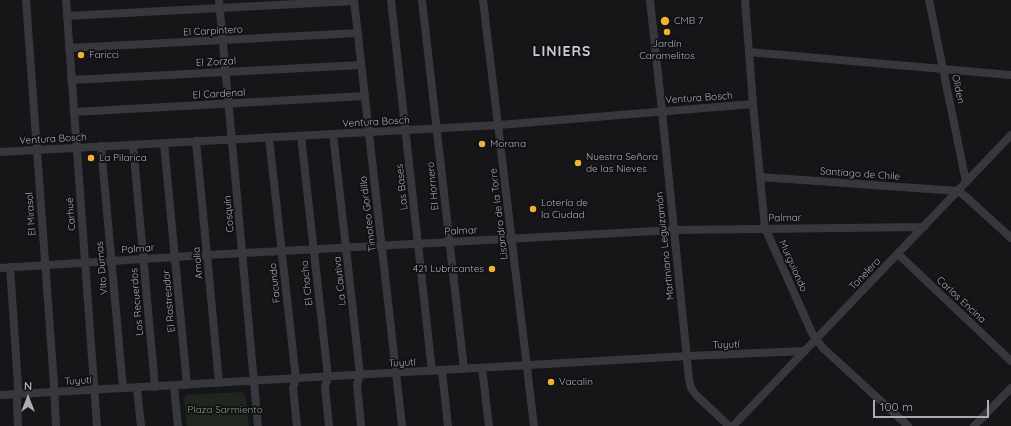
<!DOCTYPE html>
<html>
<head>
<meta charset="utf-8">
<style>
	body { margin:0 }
	#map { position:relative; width:1011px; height:426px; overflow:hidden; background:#161618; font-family:Quicksand,sans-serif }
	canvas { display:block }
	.north { position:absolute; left:8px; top:378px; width:40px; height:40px; -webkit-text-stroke:3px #111113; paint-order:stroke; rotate:0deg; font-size:11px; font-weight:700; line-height:16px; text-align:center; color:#a8adb8 }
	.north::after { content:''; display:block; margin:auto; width:14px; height:18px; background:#a8adb8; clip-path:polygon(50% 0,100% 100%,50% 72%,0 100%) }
	.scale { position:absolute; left:873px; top:400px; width:116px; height:18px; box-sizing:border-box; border:2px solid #a8adb8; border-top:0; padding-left:5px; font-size:12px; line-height:14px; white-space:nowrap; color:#a8adb8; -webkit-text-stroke:3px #111113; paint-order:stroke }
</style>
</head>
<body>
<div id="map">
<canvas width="1011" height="426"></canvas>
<div class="north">N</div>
<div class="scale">100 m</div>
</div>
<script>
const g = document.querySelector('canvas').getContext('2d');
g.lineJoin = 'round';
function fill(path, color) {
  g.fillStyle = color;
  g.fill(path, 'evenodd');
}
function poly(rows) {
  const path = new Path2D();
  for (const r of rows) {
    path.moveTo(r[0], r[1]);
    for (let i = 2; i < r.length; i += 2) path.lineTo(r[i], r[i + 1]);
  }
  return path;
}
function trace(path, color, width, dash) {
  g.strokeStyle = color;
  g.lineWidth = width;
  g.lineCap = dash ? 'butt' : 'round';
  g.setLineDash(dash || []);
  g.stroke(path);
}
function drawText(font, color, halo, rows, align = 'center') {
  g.font = font + ' Quicksand,sans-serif';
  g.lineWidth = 3.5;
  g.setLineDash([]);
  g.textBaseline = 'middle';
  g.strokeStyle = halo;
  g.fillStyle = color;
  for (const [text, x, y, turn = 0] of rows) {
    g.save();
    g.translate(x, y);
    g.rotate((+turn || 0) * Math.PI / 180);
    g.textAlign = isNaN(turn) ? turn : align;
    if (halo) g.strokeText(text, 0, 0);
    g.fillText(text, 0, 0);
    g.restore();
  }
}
fill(poly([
	[242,392,246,396,249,426,187,426,184,398,187,395]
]), '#1e261f');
trace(poly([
	[26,0,54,384,56,426],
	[66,0,97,426],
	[219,0,258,426],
	[354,0,402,426],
	[391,0,432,371],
	[422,0,464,369],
	[483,0,534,426],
	[650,0,662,111,689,379,691,388,696,395,729,426],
	[745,0,753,104,765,228,812,333,816,339,823,348,908,426],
	[929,0,966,182],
	[67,16,354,1],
	[69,48,358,33],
	[749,52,1011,75],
	[71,80,361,65],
	[74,112,365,96],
	[333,134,346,248,360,375,357,385,361,426],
	[301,136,328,377,325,387,329,426],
	[269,138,296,379,293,388,297,426],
	[196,141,207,255,219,383],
	[164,143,187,385],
	[133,145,155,387],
	[101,146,123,388],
	[0,152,499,125,753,104],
	[760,177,958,191,965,196,1011,238],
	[898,254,1011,361],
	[10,267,18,385,17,405,18,426],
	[0,268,207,255,674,230,924,227],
	[482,368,489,426],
	[442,371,448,426],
	[174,386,178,426],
	[137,388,141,426],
	[0,395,687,356,805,351],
	[733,426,1011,135],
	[974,426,1011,388]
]), '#37383d', 8);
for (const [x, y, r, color] of [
	[665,21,5,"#f2b134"],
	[667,32,4,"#f2b134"],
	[81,55,4,"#f2b134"],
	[482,144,4,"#f2b134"],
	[91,158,4,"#f2b134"],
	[578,163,4,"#f2b134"],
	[533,209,4,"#f2b134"],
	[492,269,4,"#f2b134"],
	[551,382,4,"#f2b134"]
]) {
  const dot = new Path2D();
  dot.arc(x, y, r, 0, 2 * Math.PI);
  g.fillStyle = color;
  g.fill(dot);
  trace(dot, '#111113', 1.5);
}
drawText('10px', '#a8adb8', '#111113', [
	["CMB 7",674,21],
	["Jardín",667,44,"center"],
	["Caramelitos",667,56,"center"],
	["Faricci",89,55],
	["Morana",490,144],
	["Nuestra Señora",586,157],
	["de las Nieves",586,169],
	["La Pilarica",99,158],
	["Lotería de",541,203],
	["la Ciudad",541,215],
	["421 Lubricantes",484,269,"right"],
	["Vacalin",559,382]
], 'left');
drawText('10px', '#a8adb8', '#111113', [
	["El Carpintero",213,31,-3],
	["El Zorzal",216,62,-3],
	["Oliden",958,89,78],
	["El Cardenal",219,94,-3],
	["Ventura Bosch",699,98,-4],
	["Ventura Bosch",376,122,-3],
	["Ventura Bosch",53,139,-3],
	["Santiago de Chile",860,174,4],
	["El Hornero",433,186,-96],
	["Las Bases",402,187,-96],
	["El Mirasol",31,214,-94],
	["Carhué",71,214,-94],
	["Cosquín",229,214,-95],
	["Timoteo Gordillo",368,214,-97],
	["Lisandro de la Torre",499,214,-97],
	["Palmar",785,218,-1],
	["Palmar",461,231,-3],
	["Martiniano Leguizamón",665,246,-96],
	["Palmar",138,249,-4],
	["Amalia",198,263,-95],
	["Murguiondo",793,266,66],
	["Vito Dumas",102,268,-95],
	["Tonelero",865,274,-46],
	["La Cautiva",340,281,-96],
	["Facundo",275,283,-96],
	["El Chacho",307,283,-96],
	["Carlos Encina",961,300,43],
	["El Rastreador",169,301,-95],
	["Los Recuerdos",137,302,-95],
	["Tuyutí",726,345,-2],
	["Tuyutí",402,363,-3],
	["Tuyutí",78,381,-3]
]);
drawText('10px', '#7fa381', '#111113', [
	["Plaza Sarmiento",225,410]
]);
g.letterSpacing = '1px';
drawText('bold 14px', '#c9ccd4', '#111113', [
	["LINIERS",562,52]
]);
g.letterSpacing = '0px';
</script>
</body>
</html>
